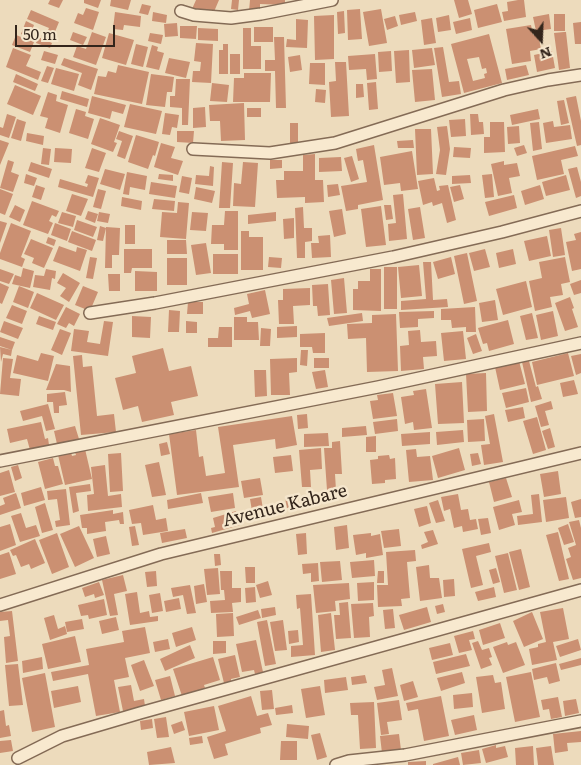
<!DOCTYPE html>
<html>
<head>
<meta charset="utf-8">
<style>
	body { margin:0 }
	#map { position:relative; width:581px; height:765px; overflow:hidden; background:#eddbbc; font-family:Literata,serif }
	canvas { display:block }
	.north { position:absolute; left:516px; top:15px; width:50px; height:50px; -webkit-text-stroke:4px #f5e6cc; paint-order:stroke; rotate:160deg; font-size:14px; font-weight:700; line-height:20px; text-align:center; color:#33251b }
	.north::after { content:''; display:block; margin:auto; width:18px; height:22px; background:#33251b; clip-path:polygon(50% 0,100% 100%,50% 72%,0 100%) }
	.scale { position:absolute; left:15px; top:25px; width:100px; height:22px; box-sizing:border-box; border:2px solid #33251b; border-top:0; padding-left:6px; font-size:15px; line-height:18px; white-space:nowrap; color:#33251b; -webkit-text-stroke:4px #f5e6cc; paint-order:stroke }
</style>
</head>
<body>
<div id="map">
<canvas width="581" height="765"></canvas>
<div class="north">N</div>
<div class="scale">50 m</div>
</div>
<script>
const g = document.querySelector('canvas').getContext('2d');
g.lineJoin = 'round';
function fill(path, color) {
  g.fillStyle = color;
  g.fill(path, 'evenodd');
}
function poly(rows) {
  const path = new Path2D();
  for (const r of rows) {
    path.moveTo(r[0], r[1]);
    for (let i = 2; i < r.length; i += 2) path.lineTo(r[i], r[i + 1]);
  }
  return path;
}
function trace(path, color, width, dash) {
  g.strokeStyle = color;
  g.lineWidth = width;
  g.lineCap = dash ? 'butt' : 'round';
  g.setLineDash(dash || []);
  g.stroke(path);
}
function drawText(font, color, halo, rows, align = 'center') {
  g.font = font + ' Literata,serif';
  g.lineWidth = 5;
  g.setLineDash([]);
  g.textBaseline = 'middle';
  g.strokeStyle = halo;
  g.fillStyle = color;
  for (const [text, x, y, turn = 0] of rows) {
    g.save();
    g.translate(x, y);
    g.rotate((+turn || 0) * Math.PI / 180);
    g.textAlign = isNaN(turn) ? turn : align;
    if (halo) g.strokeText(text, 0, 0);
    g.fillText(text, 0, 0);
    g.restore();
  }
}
fill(poly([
	[50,0,63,0,59,8,48,4],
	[84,0,101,0,98,8,84,3],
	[111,0,131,0,128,10,110,6],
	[196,0,219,0,213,14,192,9],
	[232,0,239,0,238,10,231,9],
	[250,0,285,0,285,5,260,4,260,11,249,11],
	[454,0,468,0,472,14,459,18],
	[518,0,524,0,526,17,504,21,502,12,508,11,507,2],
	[142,4,151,6,148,15,139,13],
	[497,4,502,22,478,28,474,10],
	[86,8,99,12,93,30,74,23,78,13,83,15],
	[360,9,362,39,348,40,347,10],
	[381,9,387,43,369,46,363,12],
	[31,10,59,22,52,39,45,37,49,28,27,19],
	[344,11,345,33,338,34,337,12],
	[115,12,141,16,140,27,124,25,123,30,113,29],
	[153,12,167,15,166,23,152,21],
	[415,12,417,21,401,25,399,15],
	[549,14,551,29,536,31,533,17],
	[554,14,565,14,565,31,554,31],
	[334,15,334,59,315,60,314,16],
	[449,15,451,30,438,32,436,18],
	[395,16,398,26,387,30,384,19],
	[432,18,436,43,424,45,421,20],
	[470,18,472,30,456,34,453,22],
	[296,19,308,20,307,48,286,47,287,39,296,40],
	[26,21,34,25,29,38,21,34],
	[581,22,581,44,575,44,573,23],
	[177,23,178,36,165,37,164,24],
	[531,25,533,35,538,34,541,49,530,51,531,61,512,64,506,29],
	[180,26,197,26,196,39,180,38],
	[254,27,273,27,273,42,254,42],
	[198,28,218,29,218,41,198,40],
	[243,28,251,28,251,46,261,46,261,69,243,69],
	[73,32,87,37,83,45,70,40],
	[92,32,106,37,96,65,73,57,77,46,86,49],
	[564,32,566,32,570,68,559,70,554,33],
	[109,33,134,40,126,65,102,58],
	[150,33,163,35,161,44,148,41],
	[489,34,502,83,464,93,451,44],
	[479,57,482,69,486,68,487,73,484,74,485,78,473,81,467,59],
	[16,35,34,42,30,52,12,45],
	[38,37,52,43,50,48,36,43],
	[274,37,284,37,286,108,276,108,275,71,265,71,265,60,275,60],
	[196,43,213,44,211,83,192,82,193,71,200,71,201,62,194,61],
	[136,44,148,47,143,67,131,64],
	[223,44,228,44,228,74,219,74,219,50,223,50],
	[152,45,158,47,157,51,164,53,159,70,146,67],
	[443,47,449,82,459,81,461,94,442,97,434,48],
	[13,48,31,55,26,66,41,72,38,80,6,67],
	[432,48,435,65,414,68,412,50],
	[409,50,410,82,396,83,394,51],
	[44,51,58,55,55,64,41,60],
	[391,51,392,71,379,72,378,52],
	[552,51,555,68,537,72,534,55],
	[230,54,240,54,240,74,230,74],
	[375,54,377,79,367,80,366,69,349,70,348,56],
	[300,55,302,70,290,72,288,57],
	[64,58,98,69,91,90,78,85,82,73,61,65],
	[169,58,190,62,186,78,165,73],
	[335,62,346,62,349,116,331,117,329,82,336,81],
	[310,63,325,63,325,85,309,84],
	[118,65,149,72,142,104,94,94,98,76,106,77,108,71,116,73],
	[526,65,529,75,507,80,505,69],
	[47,66,54,68,48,83,41,81],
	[56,68,79,74,74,91,51,84],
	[432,69,435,100,415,102,412,70],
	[244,73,271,73,270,102,233,102,234,78,244,78],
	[16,74,38,84,35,91,13,82],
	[151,74,174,77,172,92,167,92,165,107,146,105],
	[176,79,190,79,188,125,182,125,182,108,170,107,170,96,175,96],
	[376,82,378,109,369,110,367,83],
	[212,83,229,85,227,102,210,101],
	[356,84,363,84,364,97,356,98],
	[15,85,41,96,33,115,7,104],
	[316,89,326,90,325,103,315,102],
	[62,91,89,99,87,107,60,99],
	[48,92,57,95,56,101,68,105,60,133,45,128,48,118,40,116],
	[92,96,126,105,123,114,112,111,110,119,88,113],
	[576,96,581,121,581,145,577,146,566,98],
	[564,100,569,123,561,125,557,101],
	[244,103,245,140,221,141,220,121,210,121,209,105],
	[130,104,162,111,156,134,124,127],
	[205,107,206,127,193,128,193,108],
	[247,108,261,108,261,117,247,117],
	[76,109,86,112,85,116,94,119,88,139,69,133],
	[538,109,540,119,512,125,510,115],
	[165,113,179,115,177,128,172,127,170,135,162,134],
	[7,114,16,117,9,138,0,135,0,127,3,128],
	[470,114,478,114,479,122,483,122,484,134,471,135],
	[100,118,120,125,114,142,117,143,113,152,91,144],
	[17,119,26,122,21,141,11,138],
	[465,119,466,136,451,137,449,120],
	[553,121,554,127,570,125,572,139,546,143,543,123],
	[490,122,504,122,505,152,484,153,484,137,490,137],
	[539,122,542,149,533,151,530,123],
	[290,123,298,123,298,143,290,143],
	[447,126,450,149,446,175,436,174,440,150,437,127],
	[519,126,520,143,508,144,507,127],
	[415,129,431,129,433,174,417,175],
	[119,131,133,136,125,159,117,156,122,141,116,139],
	[177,131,194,131,193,143,177,142],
	[27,133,44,136,43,145,26,141],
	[136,135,159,142,155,156,153,155,148,169,128,162],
	[0,140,9,143,0,165],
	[413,140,414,148,398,148,397,141],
	[161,143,175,147,171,158,183,161,178,175,154,167],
	[374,145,383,200,358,205,358,209,346,211,341,186,367,182,363,160,358,161,356,149],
	[524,145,527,153,517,156,514,148],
	[575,146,578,156,561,160,564,174,537,180,532,156],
	[454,147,471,148,470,158,453,157],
	[43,148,51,149,49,165,41,164],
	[55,148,72,149,71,163,54,162],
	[92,148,106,153,99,172,85,168],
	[412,151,418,189,401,191,400,183,384,185,380,157],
	[315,154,315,180,323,180,324,202,305,203,305,197,277,198,276,180,284,180,284,171,303,171,303,155],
	[352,156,359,179,351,182,344,158],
	[341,157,342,171,319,172,319,158],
	[8,160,14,162,11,172,19,175,13,192,0,188],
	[270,160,282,160,282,168,270,169],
	[504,161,504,165,517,163,520,176,509,178,512,193,498,196,491,164],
	[31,162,52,169,49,178,28,171],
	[222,162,233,163,230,208,219,208],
	[243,162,258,163,255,207,233,206,234,183,241,184],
	[210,166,214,167,213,186,195,184,196,175,209,176],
	[577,167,581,182,581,196,576,198,568,169],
	[105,169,125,174,120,190,100,184],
	[127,172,147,176,145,190,130,187,129,195,123,194],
	[26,174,37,178,34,186,24,183],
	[159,174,173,175,173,181,158,179],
	[492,174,494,197,485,198,482,175],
	[88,175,99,178,93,197,58,187,60,179,87,187,88,184,85,183],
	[470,175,471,183,452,184,452,176],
	[566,175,570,190,546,196,542,182],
	[182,176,192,178,189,194,179,192],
	[434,178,437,191,440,190,439,186,448,185,456,220,447,223,442,203,433,206,432,202,423,205,418,181],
	[151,182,177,186,175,198,149,194],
	[338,184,340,195,328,197,327,185],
	[36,185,45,188,41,200,32,197],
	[460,185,464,199,454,202,450,187],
	[540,185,544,199,525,205,521,191],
	[196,187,215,191,212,203,194,199],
	[0,189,13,194,5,215,0,213],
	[98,189,106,191,101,209,93,207],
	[72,194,88,199,81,216,66,211],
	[403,194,407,239,389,241,388,224,396,223,393,195],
	[514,195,517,208,489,216,485,202],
	[122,197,142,201,141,210,121,206],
	[154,199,175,201,174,211,152,209],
	[32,201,59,211,56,217,52,215,49,221,53,223,48,234,23,225],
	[178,202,189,203,186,239,160,237,162,212,177,213],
	[15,205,25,210,20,222,9,217],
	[384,205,391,205,393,219,386,220],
	[381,206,386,245,366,247,361,209],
	[303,207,304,228,312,228,312,241,305,242,305,258,297,258,295,208],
	[420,207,425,238,413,240,408,209],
	[342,209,346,234,334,237,329,211],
	[88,211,98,214,95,223,85,219],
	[225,211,238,211,238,250,224,250,224,244,211,244,212,225,224,225],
	[62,212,76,216,73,227,58,223],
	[99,212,110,214,108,223,97,221],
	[192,212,208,213,206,231,190,230],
	[276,212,276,221,248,224,248,215],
	[294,218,294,238,284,239,283,219],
	[77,220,97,227,93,237,74,230],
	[0,221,7,223,0,243],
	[11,223,31,231,21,257,25,259,22,267,0,259,0,253],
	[55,223,71,229,67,241,51,235],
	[125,225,135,225,135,244,125,244],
	[100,226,106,228,103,241,97,240],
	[106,227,120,228,119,255,112,255,112,268,105,268],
	[561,228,565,255,553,257,549,230],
	[72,231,96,240,92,251,68,242],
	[241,231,249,231,249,237,263,237,263,270,241,270],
	[581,232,581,269,572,271,566,242,576,240,574,234],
	[330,235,331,257,312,258,311,243,319,243,318,236],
	[547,236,551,256,529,261,524,241],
	[48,237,56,240,54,246,46,243],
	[31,239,53,248,44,268,32,263,34,258,24,254],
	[167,240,186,240,187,254,167,254],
	[206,243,211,273,196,275,191,245],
	[59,246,76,252,77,247,87,250,80,271,53,261],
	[124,249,152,249,152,268,132,268,131,273,124,273],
	[485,249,490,267,474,271,469,253],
	[513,249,516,264,499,268,496,253],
	[467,253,477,301,464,304,454,256],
	[213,254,238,254,238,274,213,274],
	[90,257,97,258,93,279,86,278],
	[269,257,282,258,281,268,268,267],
	[451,257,455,274,438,279,433,262],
	[565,257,570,282,561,284,563,295,550,297,552,307,535,311,529,281,542,278,539,262],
	[167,258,187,258,187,285,167,285],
	[423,262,431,262,433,300,447,299,448,307,401,310,401,301,426,299],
	[419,265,422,296,401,298,398,267],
	[384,267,397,267,397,309,384,309],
	[23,268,34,271,30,288,12,284,15,275,21,277],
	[0,269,14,274,9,284,0,281],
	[46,269,56,271,55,279,52,278,50,290,33,287,35,275,44,276],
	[370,269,381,269,381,311,353,310,353,289,358,289,358,281,370,281],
	[135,271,157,272,157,291,135,291],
	[63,273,80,283,69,302,60,296,66,288,57,283],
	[108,274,120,274,120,291,109,291],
	[344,278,347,313,334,314,331,280],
	[581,280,581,293,574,295,570,284],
	[526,281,532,307,503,315,496,289],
	[0,283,9,287,2,304,0,303],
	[328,284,330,315,318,316,317,306,313,306,312,285],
	[19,286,34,292,28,308,13,302],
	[83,286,98,292,90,311,75,305],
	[310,288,310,305,293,306,294,324,279,324,278,300,283,300,283,289],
	[265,290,270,314,252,318,250,311,235,315,234,308,249,304,247,294],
	[37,293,64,305,56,320,30,308],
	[570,297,574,308,572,309,578,327,565,331,555,303],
	[495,300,498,320,482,322,479,303],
	[188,302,203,302,203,314,187,314],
	[12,305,27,311,22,324,6,318],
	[66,307,80,314,74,326,69,323,66,328,57,324],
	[475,307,476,332,466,332,466,327,452,328,451,320,441,320,441,309],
	[169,310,180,311,179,332,168,332],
	[434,311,434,318,418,319,418,327,400,328,399,312],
	[553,311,558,336,541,340,536,315],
	[362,313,363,321,329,326,327,318],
	[532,313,538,338,526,340,520,316],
	[396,314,398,371,367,372,366,338,348,339,347,324,372,323,372,315],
	[39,316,56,322,53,330,36,324],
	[132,316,151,317,150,338,132,337],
	[234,317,247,317,247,322,258,322,259,340,234,340],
	[508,320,514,344,489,351,487,343,483,344,478,328],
	[4,321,23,328,18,339,0,332],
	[104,321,113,322,108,356,71,351,74,329,89,331,87,342,100,344],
	[186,321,197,322,197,333,186,333],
	[297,326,297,337,277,338,277,327],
	[219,327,232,327,232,347,208,347,208,338,218,338],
	[261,328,271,329,270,346,260,346],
	[60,329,71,333,62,355,51,350],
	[420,330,421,342,436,341,437,356,423,357,424,369,401,371,400,346,409,345,408,331],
	[463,331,466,359,444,361,441,333],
	[325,333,325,353,313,353,312,347,300,347,300,334],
	[476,334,482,351,473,354,467,338],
	[0,337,15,342,12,350,0,346],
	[0,347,12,350,11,356,3,354,1,362],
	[163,348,169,371,191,366,198,396,171,402,174,415,142,422,138,406,123,410,115,378,136,373,132,356],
	[301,350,308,350,307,366,300,365],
	[41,353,54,356,48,381,13,373,17,355,38,361],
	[568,353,574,376,537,385,532,362],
	[581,354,581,373,576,375,571,356],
	[82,355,83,367,92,366,97,416,114,414,116,432,81,435,73,356],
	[3,358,13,359,10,378,21,379,19,396,0,394],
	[297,358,297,372,289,373,290,395,271,395,270,359],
	[314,358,329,358,329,368,314,368],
	[519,361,525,384,500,390,495,367],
	[529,361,536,387,538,386,542,399,531,402,522,362],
	[56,364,70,366,71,392,64,390,46,390],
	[254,370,266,370,267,396,255,397],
	[325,370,328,387,316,389,312,372],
	[486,373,487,411,468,412,466,374],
	[574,380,578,394,563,397,560,383],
	[462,382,464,423,438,424,435,384],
	[526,388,529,402,506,408,502,393],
	[426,389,432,428,414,430,413,422,405,424,401,397,414,395,413,391],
	[65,392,67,405,59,406,59,413,54,413,53,402,47,402,47,394],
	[393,393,397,416,373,419,370,401,378,400,377,395],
	[551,401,553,409,545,411,549,425,541,427,535,406],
	[48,404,55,429,46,431,42,416,23,421,20,411],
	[523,407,525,418,508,422,505,410],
	[307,414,308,428,298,429,297,415],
	[494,414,503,462,484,465,481,445,490,444,485,416],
	[292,416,297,445,276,449,275,439,233,445,239,487,177,495,169,434,196,430,199,457,203,456,206,476,225,473,218,427],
	[537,417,546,450,533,454,523,421],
	[397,419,398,431,375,434,373,422],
	[484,419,485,441,468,442,467,420],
	[41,422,45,439,48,438,49,445,30,450,27,439,10,443,7,429],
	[75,426,79,439,57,444,54,431],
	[366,426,367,435,342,437,342,428],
	[550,428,555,447,548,449,542,431],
	[463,430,464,442,437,445,436,432],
	[430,432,430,444,402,446,401,434],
	[328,433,329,446,304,447,304,434],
	[376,436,376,452,366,452,366,437],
	[340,441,342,474,335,474,336,490,327,490,324,448,332,448,332,442],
	[167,442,170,454,161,456,159,444],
	[321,448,322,469,310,470,311,487,302,487,299,450],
	[459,448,465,470,438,478,432,456],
	[85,449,92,479,65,485,58,455,71,452,72,456,76,455,75,452],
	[416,449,417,457,430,456,433,480,409,482,406,450],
	[121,453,123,491,110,492,108,454],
	[478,453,481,464,472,466,470,454],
	[291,455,293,471,275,473,273,457],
	[389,455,390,459,395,458,396,479,385,480,385,483,372,484,370,460,378,459,378,456],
	[53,458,55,466,58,466,63,484,45,489,38,462],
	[159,462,166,495,152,497,145,465],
	[18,465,22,478,15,481,11,467],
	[105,465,108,496,121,494,122,507,88,511,87,495,94,494,91,467],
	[9,470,15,492,0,496,0,473],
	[558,471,561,494,544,497,540,474],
	[260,478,263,495,244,498,241,481],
	[506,478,512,497,494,502,489,482],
	[90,484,91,491,76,493,79,511,73,513,69,487],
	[41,487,45,500,24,506,21,493],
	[66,489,70,525,56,527,55,521,60,520,57,499,48,500,47,491],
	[16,493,21,508,0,515,0,506,5,504,3,498],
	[201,493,203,503,168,509,167,500],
	[233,493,235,508,211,512,208,497],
	[458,494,461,510,468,509,470,520,476,519,478,529,463,532,462,526,454,528,450,509,444,511,441,497],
	[539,494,542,522,518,525,517,516,533,514,531,495],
	[261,497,264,515,253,517,250,499],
	[294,497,295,507,287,508,285,498],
	[566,497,569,518,546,522,543,500],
	[581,499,581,517,575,518,571,502],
	[438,500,445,521,436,523,429,503],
	[519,500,522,512,512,514,515,525,499,530,493,507],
	[45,503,53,530,42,533,35,507],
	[153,505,156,520,166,518,168,531,143,535,141,523,132,524,129,510],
	[427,506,431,523,419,527,414,509],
	[113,510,113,514,123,512,124,524,120,524,119,520,105,522,106,531,87,534,87,528,82,528,80,515],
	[236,511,240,525,212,533,211,528,215,527,213,518],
	[21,513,26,528,36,525,40,536,20,542,11,516],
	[488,518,491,533,481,535,478,519],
	[579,520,581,528,581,578,573,580,566,559,571,557,568,548,576,545,569,522],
	[10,524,16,545,0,551,0,527],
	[568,524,574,542,564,545,558,528],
	[347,525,349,548,336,550,334,527],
	[79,526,94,558,75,567,60,534],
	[135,526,139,545,132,546,129,527],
	[185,529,187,538,162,543,160,533],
	[399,529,401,546,384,548,381,531],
	[433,530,438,544,422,549,421,545,428,542,424,532],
	[558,532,569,579,559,581,546,535],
	[57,533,69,567,52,574,39,540],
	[306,533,307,554,298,555,296,534],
	[371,533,371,536,380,534,383,555,366,558,366,553,356,555,353,535],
	[106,536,110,554,97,557,93,539],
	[35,539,45,563,31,569,29,564,21,567,16,555,13,556,10,550],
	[489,543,491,552,476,556,483,585,471,588,462,549],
	[521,549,530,587,519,590,509,552],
	[415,550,416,561,407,562,410,598,401,599,402,606,378,607,377,585,388,585,386,552],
	[9,552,16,574,0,579,0,555],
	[508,553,517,590,504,593,495,556],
	[214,554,220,554,221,565,215,566],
	[374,560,375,576,352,578,350,562],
	[340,561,342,580,322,582,320,562],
	[318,563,319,581,311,582,311,573,303,574,302,564],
	[429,565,430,578,439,578,442,598,420,601,416,567],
	[245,567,255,567,255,583,246,583],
	[218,568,220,594,207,595,204,569],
	[496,568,500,582,493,584,489,570],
	[156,571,157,586,147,587,145,572],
	[220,571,232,571,232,588,241,588,241,602,232,603,233,612,211,613,210,601,225,600,224,590,221,590],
	[378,571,384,571,384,583,377,583],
	[123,575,127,591,114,594,118,615,110,616,102,580],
	[454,579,455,596,444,597,443,580],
	[268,581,272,595,260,598,256,585],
	[99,582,104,595,95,598,94,594,85,597,82,588],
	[374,582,374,600,358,601,357,583],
	[349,583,350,599,335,601,336,611,316,613,313,585],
	[204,584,207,602,196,604,194,586],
	[190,585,196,613,187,614,183,595,173,597,171,588],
	[255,587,256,602,246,603,245,588],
	[494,587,496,597,478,601,475,592],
	[137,592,140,613,149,611,150,617,158,616,158,621,130,625,125,594],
	[160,593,163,611,152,613,149,595],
	[311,594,315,655,291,657,291,646,303,645,300,608,297,609,296,595],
	[179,598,181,609,166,612,164,601],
	[104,599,107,615,89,619,88,615,81,616,78,605],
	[348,602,351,638,336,639,334,615,340,615,339,603],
	[373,603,374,616,369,617,370,637,354,638,351,604],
	[443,604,445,612,437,614,435,606],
	[275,607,276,615,262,618,261,609],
	[427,607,431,622,404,630,399,615],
	[563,608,569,639,553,642,557,660,532,665,529,649,538,647,538,644,546,642,540,612],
	[393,609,395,628,385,629,383,610],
	[258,610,261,618,239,625,236,617],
	[12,611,18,661,6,663,4,637,10,636,8,620,0,621,0,612],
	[532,612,543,639,524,647,513,621],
	[233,613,234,636,217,637,216,614],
	[331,613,335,650,321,652,318,615],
	[54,615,58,629,65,626,67,634,50,640,44,618],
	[116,617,119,630,102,634,99,621],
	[82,619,84,629,67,632,65,622],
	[267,620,276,664,265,666,257,622],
	[283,620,287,650,275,651,270,622],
	[500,623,505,638,483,645,479,630],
	[145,627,150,653,125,658,129,677,114,680,120,712,96,716,88,674,53,681,51,672,89,665,86,649,124,642,122,631],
	[192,627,196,640,176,647,172,633],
	[298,630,299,642,289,644,288,631],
	[473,631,475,639,469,640,472,650,459,653,454,636],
	[75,636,81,662,48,669,42,644],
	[168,639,170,649,155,652,153,642],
	[578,639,581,650,560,657,556,646],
	[256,640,263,672,255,674,254,670,242,672,236,644],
	[213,641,226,641,226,653,213,654],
	[478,641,482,650,489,648,492,657,489,658,492,665,481,669,472,643],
	[507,642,508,645,516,642,525,665,503,673,493,647],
	[450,643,453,655,432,660,429,648],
	[190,645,195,658,165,671,160,659],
	[466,654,470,666,436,674,433,662],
	[235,655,240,677,231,679,231,682,224,683,218,659],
	[42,657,43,669,23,673,22,661],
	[213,657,220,680,204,685,205,688,182,696,173,669],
	[581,658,581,665,561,670,559,664],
	[144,660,154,686,140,691,131,665],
	[556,663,560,681,549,684,547,677,534,680,532,669],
	[18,664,23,705,9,706,5,665],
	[392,668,398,696,377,700,374,687,385,685,382,670],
	[462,672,465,683,441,691,437,678],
	[531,672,540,717,515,722,506,677],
	[45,673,55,727,32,732,22,678],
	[365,675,367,683,352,685,351,677],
	[493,675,495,683,501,682,505,709,482,713,476,677],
	[170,676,175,696,161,700,155,680],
	[346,677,348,690,325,693,324,680],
	[413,681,418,697,404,701,400,685],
	[131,685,134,701,144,699,145,706,123,711,118,687],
	[78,686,81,702,54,708,51,691],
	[320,686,325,715,306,718,301,689],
	[272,690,274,709,262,710,260,691],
	[472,693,473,707,454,709,453,695],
	[251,696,257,716,268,713,272,725,260,728,261,733,225,744,228,755,214,759,207,737,226,731,218,706],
	[441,696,449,736,424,741,418,709,408,711,406,703],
	[558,697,562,717,551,719,549,709,543,710,541,700],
	[576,699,579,713,565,716,563,701],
	[399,700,402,720,387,722,389,734,381,735,377,703],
	[374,702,376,748,360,749,358,715,351,715,350,703],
	[292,705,293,713,276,715,275,708],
	[214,706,219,730,189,736,184,712],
	[4,710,6,726,9,725,11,736,0,738,0,711],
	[474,715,477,730,455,735,451,720],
	[166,717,169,737,157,738,154,719],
	[152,719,153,728,141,730,140,721],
	[182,721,185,730,174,734,171,725],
	[287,724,309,726,308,739,286,737],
	[581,731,581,742,567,743,568,751,555,753,553,734],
	[320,733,327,757,317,760,311,735],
	[399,734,401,750,382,753,380,736],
	[202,736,203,743,190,745,189,738],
	[11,740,13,751,0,753,0,741],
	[281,741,297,741,297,760,280,760],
	[496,745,496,748,505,746,508,757,486,763,482,749],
	[533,746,534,765,516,765,515,748],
	[551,746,554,765,538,765,536,748],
	[171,747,175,763,149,765,147,752],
	[479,750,481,763,463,765,461,753],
	[458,757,460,765,433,765,433,764],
	[426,761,426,765,408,765,408,762]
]), '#cb9072');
const street = poly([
	[181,11,194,15,231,18,261,14,332,0],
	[193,149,270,153,335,143,504,90,548,80,581,75],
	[90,313,155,303,393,257,502,232,581,211],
	[0,461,378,387,581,343],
	[0,605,161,554,581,453],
	[18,758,62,736,140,713,581,590],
	[336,765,349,761,405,755,581,721]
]);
trace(street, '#846b56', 14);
trace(street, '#f8e9cf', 11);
drawText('18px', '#33251b', '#f5e6cc', [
	["Avenue Kabare",285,506,-14]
]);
</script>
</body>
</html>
